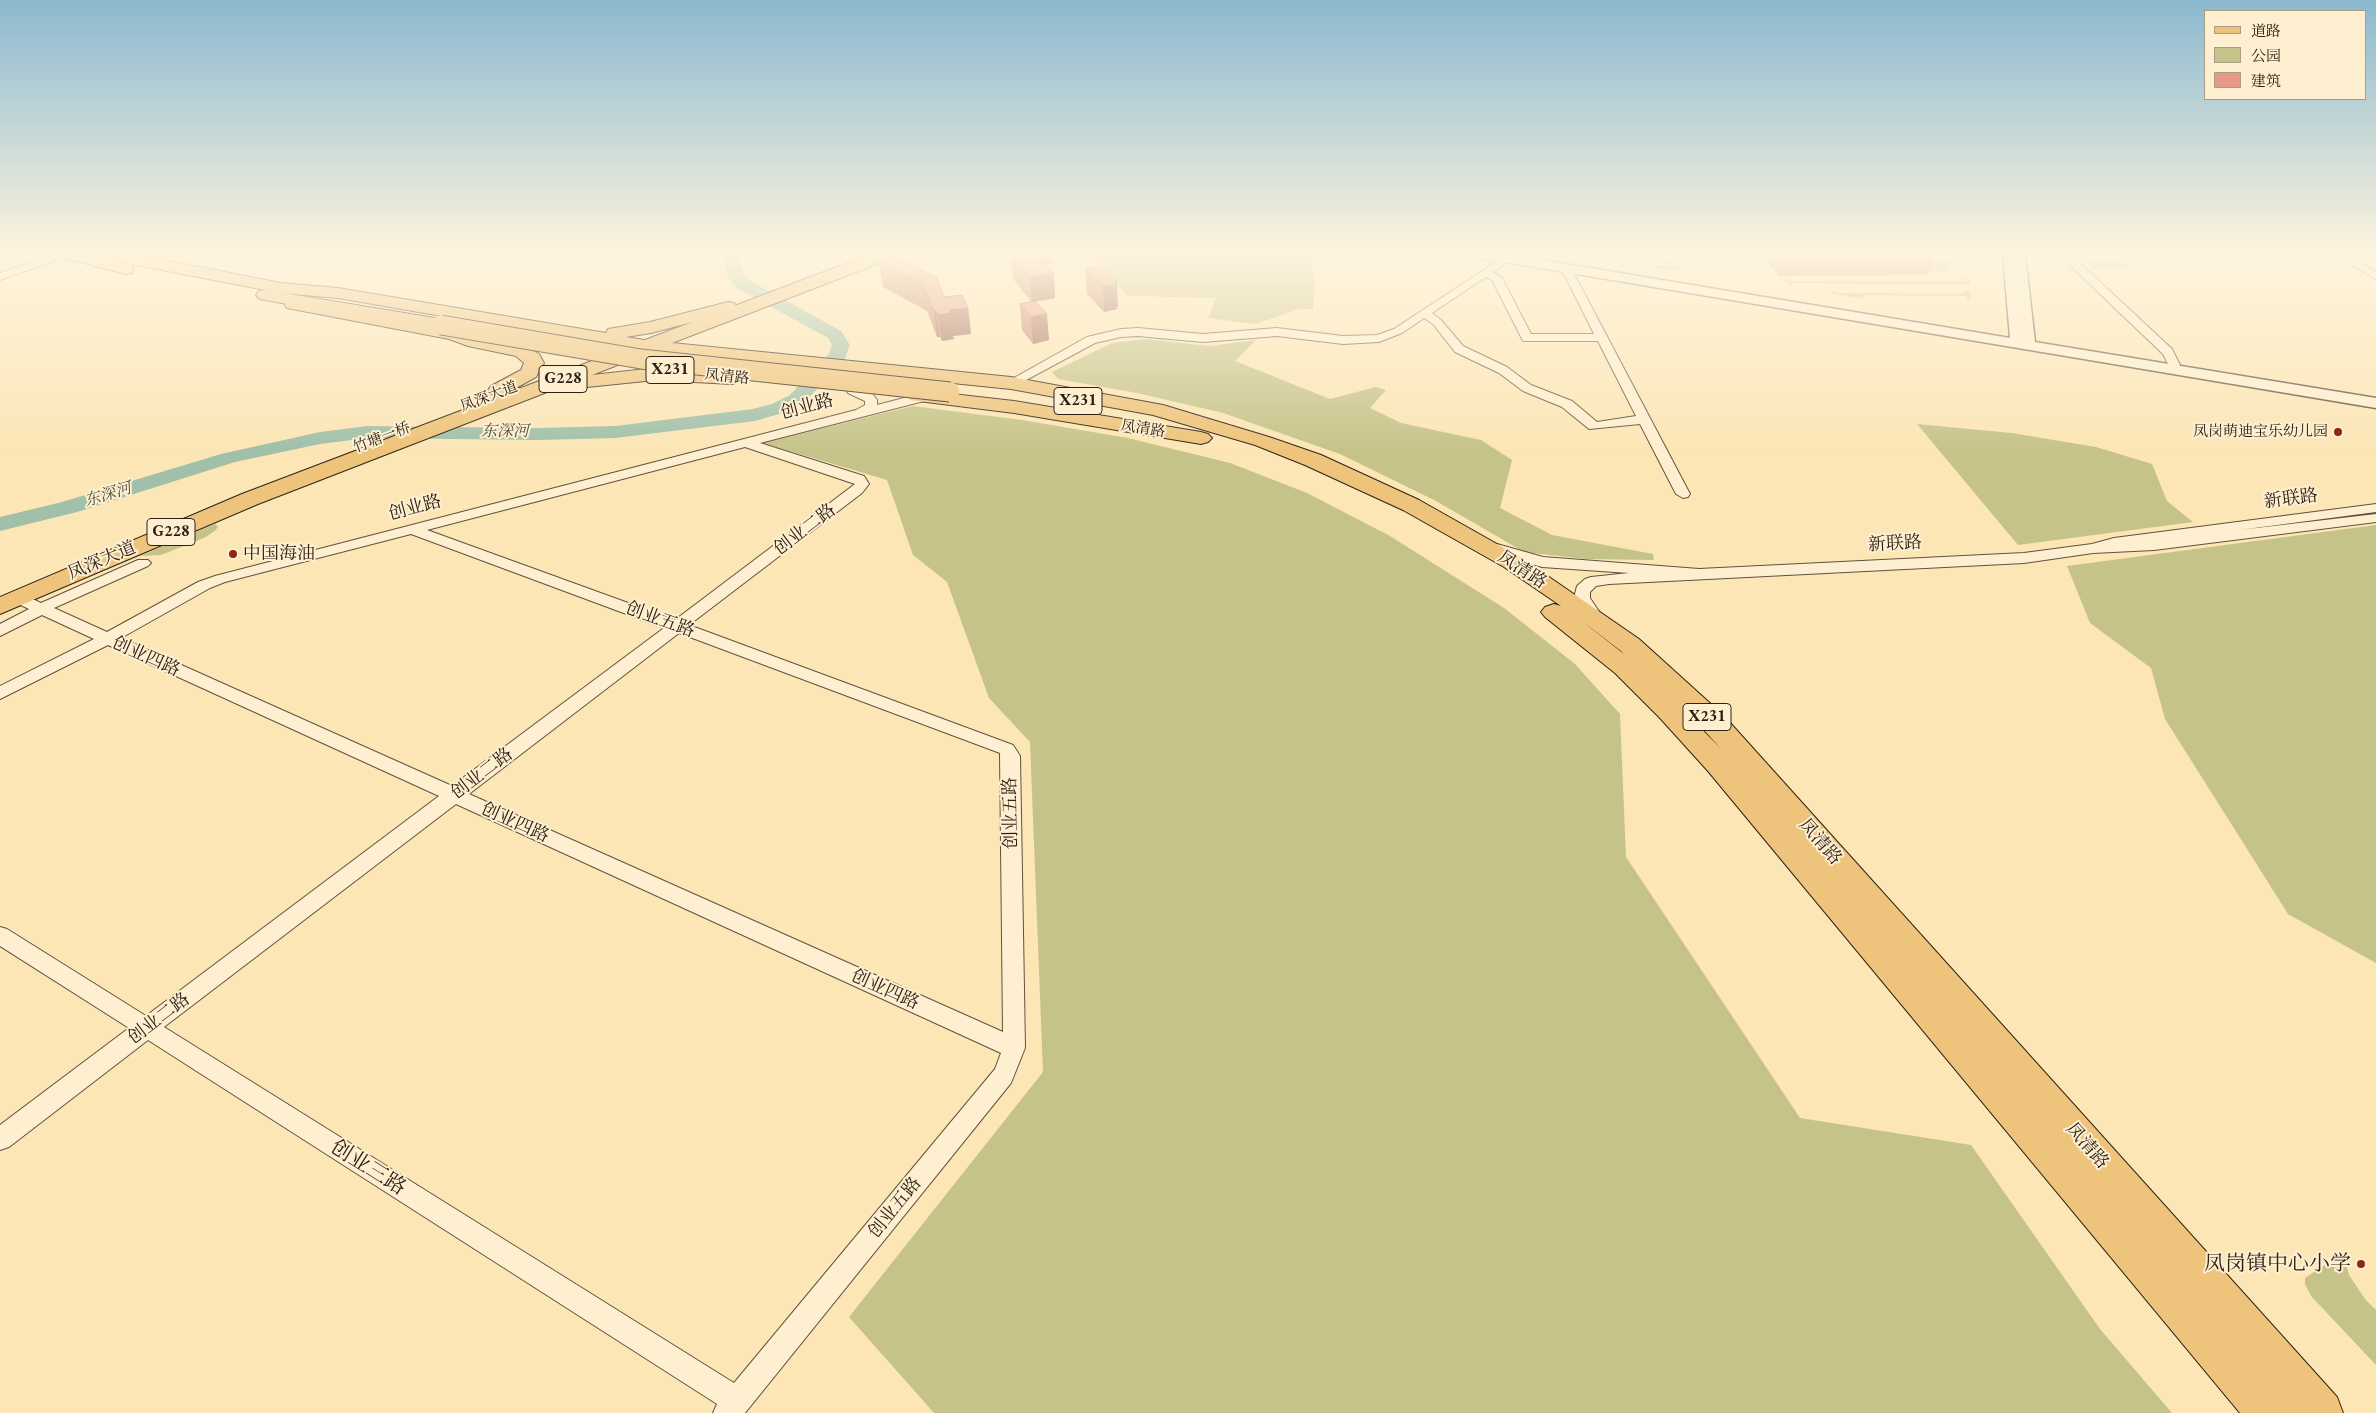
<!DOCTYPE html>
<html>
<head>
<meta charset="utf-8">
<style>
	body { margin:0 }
	#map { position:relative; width:2376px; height:1413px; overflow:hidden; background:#fce6b6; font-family:"EB Garamond","Noto Serif SC",serif }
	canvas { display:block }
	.legend { position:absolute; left:2204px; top:10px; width:162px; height:90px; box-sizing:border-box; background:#fdefd0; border:1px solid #aa9d86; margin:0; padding:6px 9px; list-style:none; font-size:15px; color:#2d2116 }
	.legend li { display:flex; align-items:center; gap:10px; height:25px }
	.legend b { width:25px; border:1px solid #aa9d86 }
</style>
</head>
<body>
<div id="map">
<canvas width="2376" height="1413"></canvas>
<ul class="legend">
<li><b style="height:6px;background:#eec37b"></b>道路</li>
<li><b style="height:14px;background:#c5c389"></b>公园</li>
<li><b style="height:14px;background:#e99987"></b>建筑</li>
</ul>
</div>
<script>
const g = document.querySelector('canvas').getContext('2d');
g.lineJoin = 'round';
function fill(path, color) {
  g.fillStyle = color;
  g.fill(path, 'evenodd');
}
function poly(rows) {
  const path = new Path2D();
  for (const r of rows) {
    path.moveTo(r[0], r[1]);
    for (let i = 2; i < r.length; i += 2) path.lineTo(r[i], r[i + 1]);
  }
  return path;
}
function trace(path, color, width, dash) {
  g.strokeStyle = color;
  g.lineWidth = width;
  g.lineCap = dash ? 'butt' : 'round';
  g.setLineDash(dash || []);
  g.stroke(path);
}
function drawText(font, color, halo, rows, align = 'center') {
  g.font = font + ' "EB Garamond","Noto Serif SC",serif';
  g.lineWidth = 4;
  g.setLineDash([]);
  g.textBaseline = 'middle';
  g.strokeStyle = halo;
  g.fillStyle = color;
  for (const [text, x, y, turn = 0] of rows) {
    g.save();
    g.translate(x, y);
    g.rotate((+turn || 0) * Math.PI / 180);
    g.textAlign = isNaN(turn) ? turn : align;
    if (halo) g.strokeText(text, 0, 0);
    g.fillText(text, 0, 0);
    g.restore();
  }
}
fill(poly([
	[1086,254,1322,254,1310,257,1315,287,1313,309,1299,309,1255,324,1208,318,1216,298,1128,296],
	[1918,259,1948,260,1950,261,1949,270,1942,272,1930,271],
	[1663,260,1674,260,1682,271,1640,266,1637,262,1643,266,1667,266],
	[2083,260,2122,261,2132,269,2092,268],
	[1787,278,1790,281,1965,281,1963,278,1966,278,1970,280,1971,285,1791,283,1793,286,1785,282],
	[1833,290,1836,293,1965,294,1963,291,1970,292,1971,297,1968,299,1965,296,1862,295,1864,299,1833,294,1831,292],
	[1145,339,1210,346,1256,340,1235,361,1330,399,1376,387,1386,390,1370,408,1401,423,1481,440,1512,460,1500,508,1552,535,1653,554,1654,560,1586,559,1524,552,1436,501,1340,454,1223,413,1137,393,1058,379,1052,372,1112,343],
	[913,406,1022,420,1128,438,1230,463,1307,493,1390,536,1504,608,1575,664,1620,714,1626,857,1800,1118,1971,1145,2100,1329,2172,1413,934,1413,849,1317,1043,1072,1030,742,989,698,947,582,913,555,887,480,763,443],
	[1917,424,2012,433,2096,447,2152,464,2167,501,2193,522,2018,545],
	[215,524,218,526,216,530,206,537,161,555,140,556],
	[2376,525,2376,963,2288,914,2165,719,2151,668,2090,623,2067,566],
	[2343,1253,2349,1275,2365,1299,2376,1310,2376,1365,2311,1296,2305,1284,2305,1278]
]), '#c5c389');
fill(poly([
	[723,254,739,254,743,275,749,280,841,331,850,345,844,360,804,403,786,412,755,421,615,438,538,440,367,438,320,444,235,462,77,512,0,531,0,517,62,502,221,454,320,432,367,426,538,428,615,426,753,409,772,404,790,395,829,354,832,345,828,338,737,288,727,276,723,254]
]), '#a0c0a9');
const minor = poly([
	[18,254,17,256,0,262,0,255,18,254],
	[57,254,73,254,0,280,0,273,57,254],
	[2058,254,2070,254,2172,349,2180,365,2178,368,2170,368,2163,354,2058,254],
	[2332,254,2345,254,2376,272,2376,279,2332,254],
	[1505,256,1509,257,1509,261,1493,272,1502,278,1531,334,1594,334,1562,270,1563,268,1571,268,1690,494,1688,497,1683,498,1676,494,1640,424,1589,429,1562,407,1523,391,1499,373,1455,352,1433,324,1424,318,1402,333,1379,342,1343,344,1277,336,1203,342,1138,336,1121,337,1095,343,1015,386,1007,386,1005,383,1087,337,1121,329,1138,328,1203,334,1277,328,1343,336,1377,335,1394,329,1505,256],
	[1486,277,1492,280,1523,341,1598,341,1636,416,1597,422,1572,401,1531,385,1507,367,1463,346,1441,320,1432,313,1486,277],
	[852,386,871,392,877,400,877,405,923,393,929,397,928,400,760,443,864,476,869,484,862,493,689,625,1013,745,1020,756,1025,1048,1011,1083,745,1413,713,1413,717,1404,148,1040,9,1147,0,1150,0,1125,129,1028,0,946,0,927,7,929,146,1016,439,796,108,645,0,699,0,686,94,639,42,615,0,636,0,624,29,609,12,601,10,598,12,595,24,595,41,603,138,560,148,560,151,563,148,566,54,608,107,632,198,582,215,576,856,410,865,405,865,401,848,393,846,390,852,386],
	[745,447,855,484,675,620,427,530,745,447],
	[411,534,664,628,452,786,121,638,210,588,225,582,411,534],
	[679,633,1000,753,1003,1032,469,794,679,633],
	[456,804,1001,1053,995,1069,734,1383,164,1027,456,804],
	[2376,504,2376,512,2239,530,2376,514,2376,522,2154,550,2093,553,2024,563,1609,584,1596,586,1590,592,1590,598,1604,619,1602,622,1596,624,1590,622,1574,598,1577,586,1585,579,1591,577,1629,573,1542,567,1492,552,1489,549,1497,544,1543,557,1699,569,2024,553,2092,544,2114,538,2376,504]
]);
const tertiary = poly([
	[1475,254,1506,254,2010,338,2003,254,2025,254,2035,342,2376,398,2376,408,1481,258,1475,254]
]);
const primary = poly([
	[871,254,895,254,893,258,672,343,1011,377,1163,405,1269,437,1321,455,1419,500,1520,557,1639,639,1723,715,2337,1397,2343,1413,2240,1413,1708,771,1660,718,1615,673,1545,617,1541,612,1545,607,1554,604,1561,606,1504,567,1403,510,1305,465,1255,445,1153,415,1011,389,649,352,642,350,640,346,645,340,871,254],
	[1579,619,1621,651,1624,654,1579,619],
	[1687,714,1703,729,1721,749,1687,714],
	[265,290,441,319,447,321,450,325,447,329,441,331,259,299,256,295,259,291,265,290],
	[917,390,1014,401,1201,432,1208,434,1212,438,1208,442,1201,444,1014,413,910,400,907,396,910,392,917,390]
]);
const trunk = poly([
	[62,254,90,254,101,257,99,254,134,254,281,283,338,288,606,333,608,329,650,322,728,302,734,303,737,307,734,311,651,333,626,337,656,342,658,346,656,350,592,375,655,368,732,372,739,374,742,378,739,382,732,384,655,380,587,387,580,385,578,380,258,504,0,614,0,597,242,494,505,394,498,396,491,394,488,390,491,386,521,370,524,363,516,356,468,346,449,339,287,308,284,304,287,300,293,299,472,332,479,334,481,338,529,348,539,354,544,363,536,377,505,394,626,348,338,298,281,293,110,260,132,265,134,269,132,273,126,274,64,258,62,254]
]);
trace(minor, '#61523e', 2);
trace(tertiary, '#61523e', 3);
trace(primary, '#2d2116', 2);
trace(trunk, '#2d2116', 2);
fill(minor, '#fdefd0');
fill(tertiary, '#fdefd0');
fill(primary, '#eec37b');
fill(trunk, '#eec37b');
const primaryBridge = poly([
	[441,325,641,359,950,392]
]);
trace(primaryBridge, '#2d2116', 21, []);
trace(primaryBridge, '#eec37b', 19);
fill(poly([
	[1053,254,1053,263,1046,264,1055,298,1035,302,1049,340,1033,344,1022,330,1020,304,1032,302,1013,279,1010,255],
	[1761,254,1929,254,1934,259,1927,275,1779,276],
	[895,257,944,297,968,308,971,334,953,336,954,339,942,341,940,337,937,337,927,311,883,287,879,262],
	[1101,266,1118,307,1116,307,1117,309,1104,312,1087,294,1085,269]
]), '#c88474');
fill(poly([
	[1039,254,1053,254,1053,263,1040,266],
	[1054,273,1055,298,1032,302,1030,277],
	[1114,282,1117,282,1118,307,1116,307,1117,309,1104,312,1103,286],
	[968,308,971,334,953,336,954,339,942,341,938,315,949,310],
	[934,311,936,311,940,337,937,337],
	[1047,314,1049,340,1033,344,1031,317]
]), '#a36b5e');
const building = poly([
	[1037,254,1054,273,1030,277,1010,255,1037,254],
	[1780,254,1929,254,1934,259,1784,259,1780,254],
	[895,257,936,277,944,297,962,295,968,308,949,310,951,313,938,315,936,311,934,311,923,285,879,262,895,257],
	[1101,266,1117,282,1114,282,1116,284,1103,286,1085,269,1101,266],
	[1035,301,1047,314,1031,317,1020,304,1035,301]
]);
fill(building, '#e99987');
trace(building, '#a36b5e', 1);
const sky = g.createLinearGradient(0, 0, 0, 452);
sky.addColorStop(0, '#8bb9cf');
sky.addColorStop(0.56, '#fef4de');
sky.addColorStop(1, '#fef4de00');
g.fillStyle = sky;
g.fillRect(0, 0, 2376, 452);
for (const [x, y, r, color] of [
	[2338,432,5,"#8f2418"],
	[233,554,5,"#8f2418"],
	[2361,1264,5,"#8f2418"]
]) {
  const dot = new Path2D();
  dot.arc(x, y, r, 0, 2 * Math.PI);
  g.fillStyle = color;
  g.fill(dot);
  trace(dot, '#fdefd0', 2);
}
drawText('15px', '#2d2116', '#fdefd0', [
	["凤清路",727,377,6],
	["凤深大道",489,397,-21],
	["凤清路",1143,429,9],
	["竹塘一桥",382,438,-21]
]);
drawText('15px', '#2d2116', '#fdefd0', [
	["凤岗萌迪宝乐幼儿园",2328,432]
], 'right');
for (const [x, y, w] of [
	[670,370,48],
	[563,379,48],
	[1078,401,48],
	[171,532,48],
	[1707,717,48]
]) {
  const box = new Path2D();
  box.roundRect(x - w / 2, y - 13.5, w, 27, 4);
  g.fillStyle = '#fdefd0';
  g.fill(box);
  trace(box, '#2d2116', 1);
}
drawText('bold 16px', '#2d2116', null, [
	["X231",670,370],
	["G228",563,379],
	["X231",1078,401],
	["G228",171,532],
	["X231",1707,717]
]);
drawText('italic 16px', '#505142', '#fdefd0', [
	["东深河",505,432],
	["东深河",108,495,-17]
]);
drawText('18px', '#2d2116', '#fdefd0', [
	["创业路",807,407,-15],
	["新联路",2291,499,-7],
	["创业路",415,508,-15],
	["创业二路",805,530,-37],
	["新联路",1895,544,-3],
	["凤深大道",102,561,-23],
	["凤清路",1522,570,33],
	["创业五路",660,620,20],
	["创业四路",146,657,24],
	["创业二路",482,774,-37],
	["创业五路",1011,813,-91],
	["创业四路",515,823,24],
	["凤清路",1820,842,49],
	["创业四路",885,990,24],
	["创业二路",159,1019,-37],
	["凤清路",2087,1146,49],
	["创业五路",895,1208,-51]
]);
drawText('18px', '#2d2116', '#fdefd0', [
	["中国海油",243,554]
], 'left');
drawText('21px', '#2d2116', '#fdefd0', [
	["创业三路",368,1168,32]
]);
drawText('21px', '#2d2116', '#fdefd0', [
	["凤岗镇中心小学",2351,1264]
], 'right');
</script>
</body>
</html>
